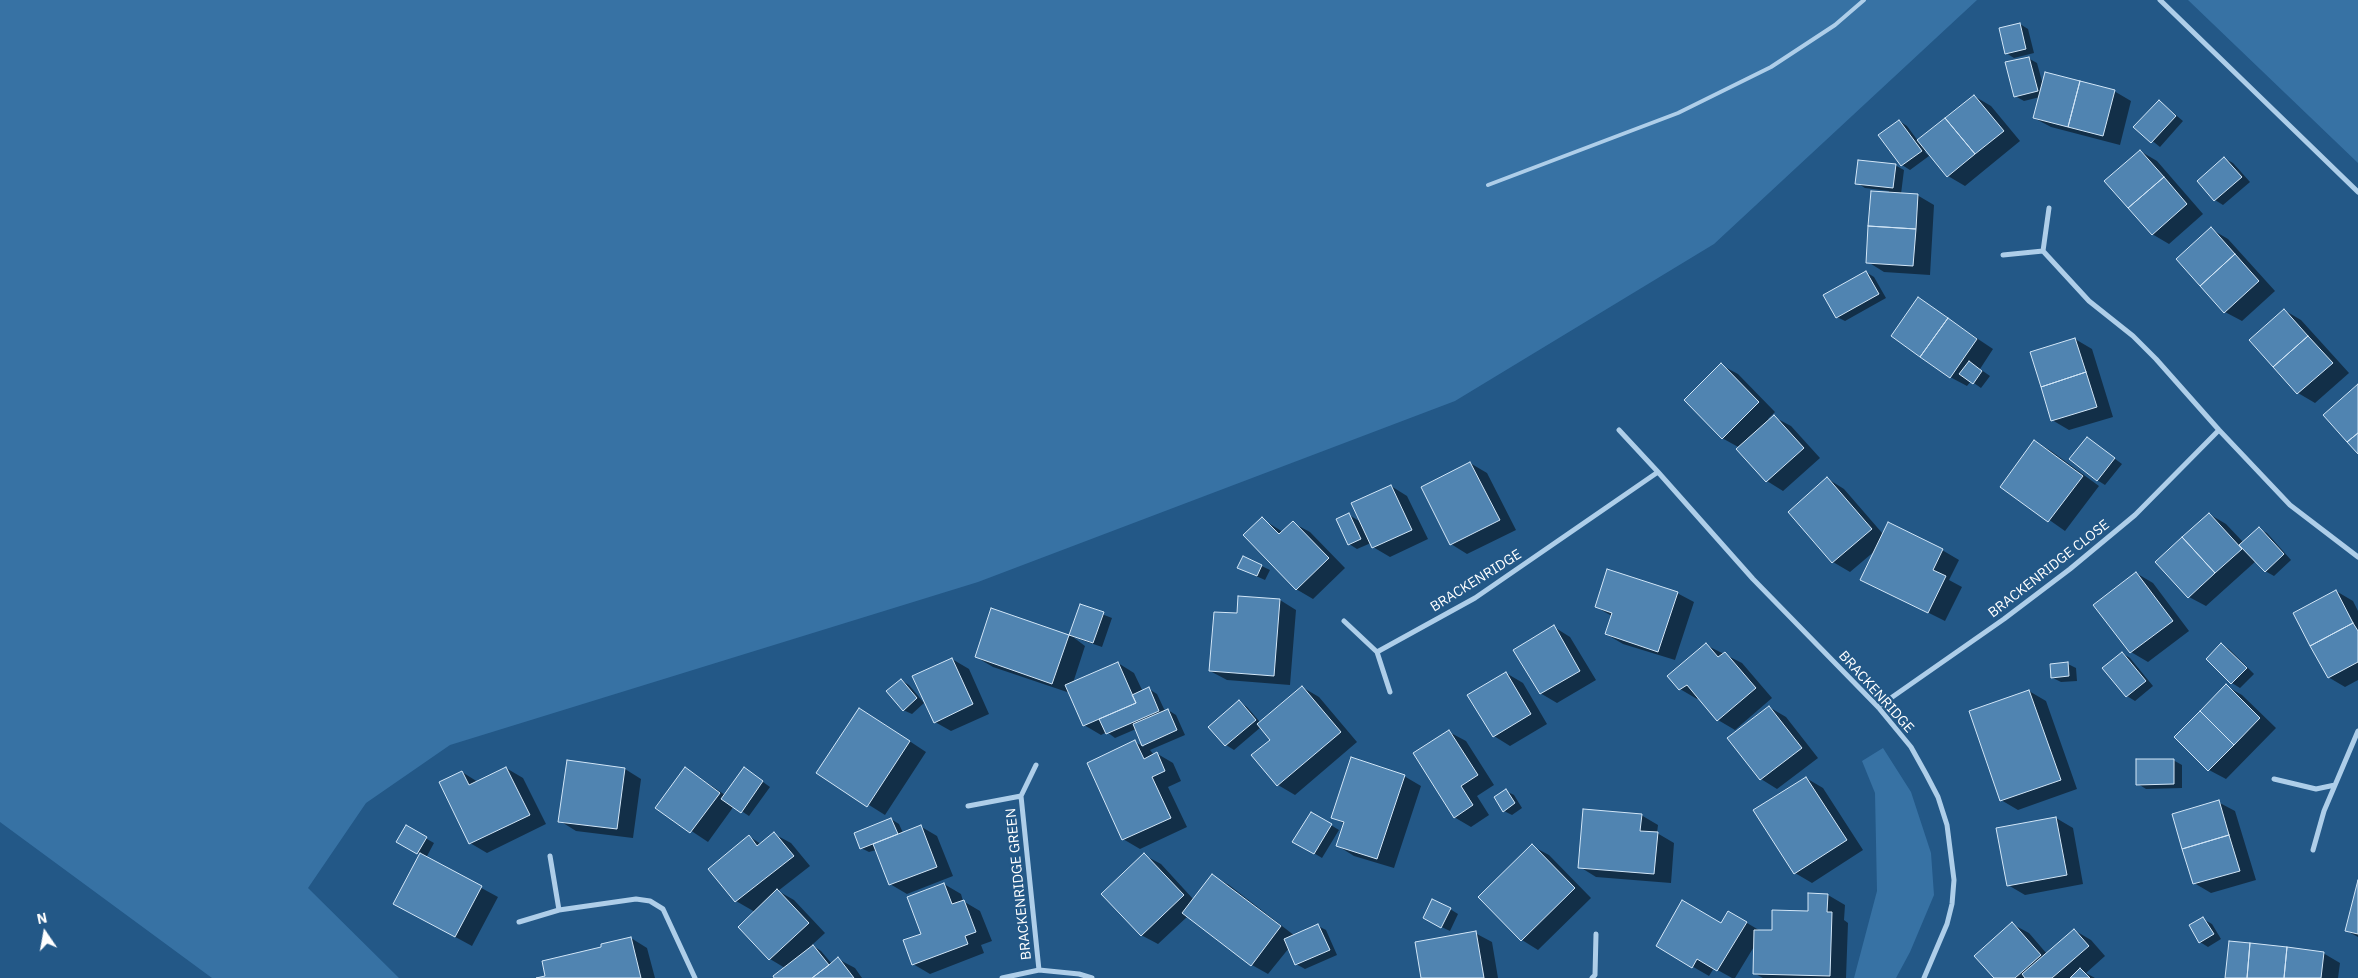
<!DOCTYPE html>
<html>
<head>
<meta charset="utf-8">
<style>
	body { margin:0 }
	#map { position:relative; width:2358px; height:978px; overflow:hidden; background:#235887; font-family:"IBM Plex Sans",sans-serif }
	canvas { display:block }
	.north { position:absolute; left:20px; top:908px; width:50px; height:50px; -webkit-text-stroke:4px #235887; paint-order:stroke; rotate:348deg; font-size:14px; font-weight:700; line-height:20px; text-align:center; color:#fff }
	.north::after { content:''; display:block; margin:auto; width:18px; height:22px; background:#fff; clip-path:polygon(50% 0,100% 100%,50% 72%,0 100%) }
</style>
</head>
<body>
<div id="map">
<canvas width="2358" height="978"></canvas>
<div class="north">N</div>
</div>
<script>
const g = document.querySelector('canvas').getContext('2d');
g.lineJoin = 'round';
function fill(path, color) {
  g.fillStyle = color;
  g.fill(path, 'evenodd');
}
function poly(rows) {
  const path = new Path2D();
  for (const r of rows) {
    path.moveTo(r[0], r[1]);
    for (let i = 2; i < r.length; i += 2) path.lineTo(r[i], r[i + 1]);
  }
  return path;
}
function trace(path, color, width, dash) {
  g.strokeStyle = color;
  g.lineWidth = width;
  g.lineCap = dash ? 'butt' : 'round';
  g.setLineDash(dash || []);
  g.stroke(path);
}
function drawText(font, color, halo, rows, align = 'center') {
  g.font = font + ' "IBM Plex Sans",sans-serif';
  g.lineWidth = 4.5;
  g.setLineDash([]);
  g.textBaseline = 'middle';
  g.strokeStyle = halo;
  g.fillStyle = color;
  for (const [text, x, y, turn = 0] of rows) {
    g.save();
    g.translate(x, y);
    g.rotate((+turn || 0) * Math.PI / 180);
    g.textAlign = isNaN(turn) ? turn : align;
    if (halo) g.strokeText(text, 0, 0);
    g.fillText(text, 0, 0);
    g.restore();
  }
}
fill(poly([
	[0,0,1977,0,1714,244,1455,401,978,582,450,745,366,803,308,888,399,978,212,978,0,822],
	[2188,0,2358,0,2358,163],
	[1883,748,1911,792,1931,853,1934,895,1910,952,1896,978,1854,978,1877,891,1875,793,1862,761]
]), '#3772a4');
fill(poly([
	[2020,24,2028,29,2034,53,2014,58,2006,53],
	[2028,58,2037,63,2043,85,2114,91,2131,101,2120,145,2051,127,2034,118,2040,97,2024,101,2015,96],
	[1974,96,1991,106,2020,141,1965,186,1948,176,1930,154,1924,151,1929,156,1910,170,1902,165,1899,121,1907,126,1918,141],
	[2159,101,2183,121,2160,147,2135,127],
	[2140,151,2157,161,2203,214,2169,244,2152,234],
	[2224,158,2233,163,2250,182,2223,205,2215,200,2198,182],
	[1895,165,1904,170,1901,194,1917,195,1934,205,1930,275,1884,272,1868,262,1889,191,1865,188,1857,183],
	[2211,229,2228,239,2275,291,2242,321,2225,312],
	[1866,272,1874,277,1886,298,1845,321,1837,317],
	[1918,299,1993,349,1980,369,1990,376,1981,388,1971,381,1967,386,1950,377],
	[2284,310,2301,320,2349,373,2315,403,2298,393,2250,340],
	[2075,339,2092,349,2113,417,2069,430,2052,420],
	[1721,365,1738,374,1775,412,1768,419,1770,420,1774,417,1791,426,1820,458,1783,491,1767,481,1738,449,1740,448,1722,438],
	[2087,438,2122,464,2105,485,2097,480],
	[2034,441,2051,451,2099,486,2065,531,2001,486],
	[1470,463,1487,473,1516,530,1467,554,1451,544],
	[1828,479,1844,489,1883,534,1942,550,1959,560,1949,580,1962,587,1945,621,1861,579,1876,550,1850,572,1833,562],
	[1391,486,1407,496,1428,539,1390,557,1373,547,1371,543,1357,549,1349,544,1349,515,1361,522],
	[2209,514,2226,524,2244,543,2259,529,2267,533,2291,560,2274,576,2265,571,2256,561,2206,606,2189,597],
	[1262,519,1283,532,1293,523,1310,532,1345,568,1313,599,1296,589],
	[1243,557,1270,570,1265,580,1247,572],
	[2136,573,2153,583,2189,631,2148,662,2131,652,2095,605],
	[2336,591,2353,601,2358,611,2358,680,2345,687,2328,677],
	[1677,593,1694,602,1675,660,1623,644,1606,634,1612,616,1596,607],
	[1280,600,1296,610,1290,685,1227,680,1210,671,1238,615],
	[1081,606,1112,618,1102,647,1073,637,1085,646,1073,683,1118,663,1134,673,1143,692,1149,689,1157,694,1165,711,1168,710,1176,715,1185,735,1150,750,1154,755,1156,753,1173,763,1181,781,1168,787,1187,827,1140,849,1123,839,1135,742,1144,747,1136,729,1115,738,1107,732,1101,735,1084,725,1070,693,993,667,976,657,992,610,1070,636],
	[1554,627,1570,637,1596,680,1557,703,1540,693],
	[2221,644,2229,649,2254,674,2240,688,2232,683,2207,659],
	[1706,645,1742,663,1772,698,1735,730,1718,720,1699,697,1697,699,1680,689,1669,676],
	[2122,653,2130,658,2153,686,2135,701,2127,696],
	[952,659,969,669,989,714,951,731,935,722],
	[2068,664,2076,668,2077,681,2061,682,2053,678],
	[1506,673,1523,683,1547,724,1510,746,1494,736],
	[901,680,909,685,924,703,912,714,903,710],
	[2226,686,2242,695,2276,728,2226,779,2209,770],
	[1302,687,1319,697,1357,742,1295,795,1278,785,1272,740,1261,727,1234,750,1226,745,1239,702,1247,707,1260,722],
	[2029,691,2046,701,2077,789,2018,810,2001,800],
	[1769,707,1786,717,1818,758,1777,789,1761,779],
	[876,719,926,752,885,815,818,773],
	[1449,732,1466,741,1494,785,1477,796,1489,815,1471,827,1454,817],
	[2173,760,2182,765,2182,788,2146,789,2138,784],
	[506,768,523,778,546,824,487,853,470,843,462,772,478,782],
	[685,768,725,795,752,774,770,787,749,816,734,806,708,842,657,808],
	[625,769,641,779,633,838,576,831,560,821],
	[1404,776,1421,786,1394,868,1354,856,1338,846,1345,824,1332,817],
	[1806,778,1823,788,1863,850,1812,883,1795,873,1755,811],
	[1506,791,1514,795,1522,808,1512,815,1504,811],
	[2218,802,2235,811,2256,880,2211,893,2194,883],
	[1311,813,1339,830,1322,858,1294,841],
	[1641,815,1658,825,1657,833,1674,843,1671,883,1596,877,1580,867],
	[2056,818,2073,828,2083,884,2025,895,2008,885],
	[891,819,899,824,903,833,920,826,937,836,953,876,907,894,890,884,876,850,869,852,861,848],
	[406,827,434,843,426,858,498,897,472,946,411,913,421,855,398,841],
	[774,834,791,843,810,866,778,891,794,900,825,933,812,945,821,951,832,964,838,959,855,968,862,978,776,978,785,968,770,959,739,927,755,912,736,901,710,869,750,837,761,844],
	[1532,846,1549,855,1591,898,1538,950,1522,940],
	[1144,855,1161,864,1194,900,1213,876,1229,885,1295,936,1318,926,1326,930,1337,955,1305,969,1296,964,1289,948,1268,974,1252,965,1188,916,1158,944,1141,935],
	[944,884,961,894,963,901,980,911,992,941,981,945,984,953,930,974,913,964,922,934],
	[2358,884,2358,937,2347,931],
	[1828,895,1845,905,1844,920,1848,923,1846,978,1763,978,1754,973,1755,945,1735,978,1732,978,1714,968,1709,976,1657,946,1721,925,1729,912,1762,932,1773,932,1809,912],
	[1450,909,1458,914,1450,931,1433,923],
	[2203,919,2212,924,2221,939,2208,947,2200,942],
	[2012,924,2029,933,2047,954,2074,930,2091,940,2105,956,2086,973,2095,978,1995,978],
	[1475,933,1492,942,1498,978,1422,978],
	[631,938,647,948,655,978,541,978,603,948],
	[2323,953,2340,963,2338,978,2226,978]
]), '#0007');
const building = poly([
	[2020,23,2026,49,2005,54,1999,28,2020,23],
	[2029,57,2038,91,2014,97,2005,62,2029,57],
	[2045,72,2080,81,2068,127,2033,118,2045,72],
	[2080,81,2115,90,2103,136,2068,127,2080,81],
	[1974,95,2004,131,1975,154,1945,118,1974,95],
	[2159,100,2176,116,2151,143,2133,127,2159,100],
	[1945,118,1975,154,1947,177,1917,140,1945,118],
	[1899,120,1922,151,1901,166,1878,135,1899,120],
	[2140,150,2164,177,2128,208,2104,181,2140,150],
	[2224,157,2242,177,2214,201,2197,181,2224,157],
	[1858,160,1896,164,1893,188,1855,184,1858,160],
	[2164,177,2187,204,2152,235,2128,208,2164,177],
	[1871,191,1918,194,1916,229,1868,226,1871,191],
	[1868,226,1916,229,1913,266,1866,263,1868,226],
	[2211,227,2235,254,2200,286,2176,259,2211,227],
	[2235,254,2259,281,2224,313,2200,286,2235,254],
	[1866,271,1879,294,1836,318,1823,295,1866,271],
	[1918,297,1948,318,1920,357,1891,336,1918,297],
	[2284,309,2308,336,2273,367,2249,340,2284,309],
	[1948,318,1977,339,1950,378,1920,357,1948,318],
	[2308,336,2333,363,2297,394,2273,367,2308,336],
	[2075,338,2086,372,2041,387,2030,352,2075,338],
	[1969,361,1982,371,1973,384,1959,374,1969,361],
	[1721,363,1759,402,1722,439,1684,400,1721,363],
	[2086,372,2097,407,2051,421,2041,387,2086,372],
	[2358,384,2358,433,2347,442,2323,415,2358,384],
	[1774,415,1804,448,1766,482,1736,449,1774,415],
	[2358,433,2358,454,2347,442,2358,433],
	[2087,437,2115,458,2097,481,2069,459,2087,437],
	[2034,440,2083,476,2048,522,2000,487,2034,440],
	[1470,462,1500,520,1450,545,1421,487,1470,462],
	[1827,477,1872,529,1832,563,1788,512,1827,477],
	[1391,485,1412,530,1372,548,1351,503,1391,485],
	[1349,513,1361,539,1348,545,1336,519,1349,513],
	[2209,513,2242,549,2215,573,2182,537,2209,513],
	[1262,517,1279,534,1293,521,1329,558,1296,590,1243,535,1262,517],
	[1888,522,1943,549,1933,570,1946,576,1928,613,1860,580,1888,522],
	[2259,527,2284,554,2265,572,2239,545,2259,527],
	[2182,537,2215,573,2188,598,2155,562,2182,537],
	[1243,556,1262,565,1257,576,1237,568,1243,556],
	[1607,569,1678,592,1658,652,1605,634,1612,613,1595,607,1607,569],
	[2136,572,2173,621,2130,653,2093,605,2136,572],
	[2336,590,2353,623,2310,646,2293,613,2336,590],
	[1238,596,1280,599,1274,676,1209,671,1214,612,1237,613,1238,596],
	[1080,604,1104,612,1093,643,1069,635,1080,604],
	[991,608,1069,635,1052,684,975,657,991,608],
	[2353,623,2358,631,2358,662,2328,678,2310,646,2353,623],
	[1554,625,1580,671,1540,694,1513,650,1554,625],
	[1706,643,1718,657,1725,652,1756,688,1717,721,1687,685,1679,690,1667,676,1706,643],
	[2221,643,2247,668,2231,684,2206,659,2221,643],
	[2122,652,2146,681,2126,697,2102,668,2122,652],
	[952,658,973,704,934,723,912,676,952,658],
	[1118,662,1136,703,1083,726,1065,685,1118,662],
	[2068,662,2069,676,2051,678,2050,664,2068,662],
	[1506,672,1531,714,1493,737,1467,695,1506,672],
	[901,679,917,698,903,711,886,691,901,679],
	[2226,684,2260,718,2234,745,2200,711,2226,684],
	[1302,686,1341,732,1277,786,1251,755,1270,740,1257,724,1302,686],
	[1149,687,1159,711,1106,734,1099,719,1136,703,1132,695,1149,687],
	[2029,690,2061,780,2000,801,1969,711,2029,690],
	[1239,700,1256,720,1225,746,1208,727,1239,700],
	[1769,706,1802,748,1760,780,1727,738,1769,706],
	[859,708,910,741,867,807,816,773,859,708],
	[1168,709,1177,730,1142,746,1133,724,1168,709],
	[2200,711,2234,745,2208,771,2174,737,2200,711],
	[1449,730,1478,775,1461,786,1473,805,1454,818,1413,753,1449,730],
	[1135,740,1144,759,1157,752,1165,771,1152,777,1171,818,1122,840,1087,763,1135,740],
	[1351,757,1405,775,1377,859,1336,846,1344,822,1331,818,1351,757],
	[2136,759,2174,759,2174,784,2136,785,2136,759],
	[567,760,625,768,617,829,558,822,567,760],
	[506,767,530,815,469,844,439,782,462,771,469,785,506,767],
	[685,767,720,793,690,833,655,808,685,767],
	[744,767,763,781,741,813,721,799,744,767],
	[1806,777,1847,840,1794,874,1753,810,1806,777],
	[1506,789,1515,803,1503,812,1494,797,1506,789],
	[2219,800,2229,835,2182,849,2172,814,2219,800],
	[1583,809,1642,814,1640,831,1658,832,1654,874,1578,868,1583,809],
	[1311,812,1332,824,1314,854,1292,842,1311,812],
	[2056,817,2067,875,2007,886,1996,828,2056,817],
	[891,818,898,834,860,849,854,833,891,818],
	[406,825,427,837,417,854,396,842,406,825],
	[921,825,937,867,889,885,873,844,921,825],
	[774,832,794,856,735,902,708,869,749,835,757,846,774,832],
	[2229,835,2240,871,2193,884,2182,849,2229,835],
	[1532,844,1575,888,1521,941,1478,897,1532,844],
	[420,853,482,886,455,937,393,904,420,853],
	[1144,853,1184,895,1141,936,1101,894,1144,853],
	[1212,874,1281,926,1251,966,1182,913,1212,874],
	[2358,880,2358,934,2345,931,2358,880],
	[944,883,952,904,964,900,976,932,965,936,968,944,912,965,903,940,921,934,907,897,944,883],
	[777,889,809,923,769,960,738,927,777,889],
	[1808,893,1828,894,1827,912,1832,912,1830,976,1753,974,1754,930,1772,930,1772,910,1808,911,1808,893],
	[1432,899,1451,908,1441,928,1423,918,1432,899],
	[1682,900,1721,923,1728,911,1747,922,1717,971,1697,959,1692,968,1656,946,1682,900],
	[2203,917,2214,934,2199,943,2189,925,2203,917],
	[2012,922,2041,955,2015,978,1994,978,1974,956,2012,922],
	[1318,924,1330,950,1295,965,1284,939,1318,924],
	[2074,929,2089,946,2052,978,2025,978,2022,974,2074,929],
	[1476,931,1484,978,1421,978,1415,942,1476,931],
	[631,937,641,978,536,978,545,976,542,961,601,947,601,944,631,937],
	[2229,941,2250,943,2247,978,2225,978,2229,941],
	[2250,943,2287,947,2284,978,2247,978,2250,943],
	[813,945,829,965,812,978,774,978,773,976,813,945],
	[2287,947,2324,952,2321,978,2284,978,2287,947],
	[838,957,854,978,812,978,829,965,838,957],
	[2080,968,2090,978,2070,978,2080,968]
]);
fill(building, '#5084b1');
trace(building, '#d2e6f7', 1);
trace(poly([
	[1488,185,1678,113,1771,67,1835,25,1864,0]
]), '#aecee9', 4);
trace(poly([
	[2160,0,2358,192],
	[2043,251,2089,301,2133,336,2156,359,2219,430,2290,505,2358,557],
	[2003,255,2043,251,2049,208],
	[1619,430,1658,472],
	[1344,621,1377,652,1390,692],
	[1377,652,1475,598,1658,472,1753,579,1878,707,1911,747,1926,774,1938,797,1947,825,1954,880,1952,904,1947,924,1924,978],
	[1878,707,2004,619,2070,569,2135,515,2219,430],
	[2274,779,2316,789,2335,785],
	[1021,796,1039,970],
	[968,806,1021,796,1036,765],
	[2313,850,2324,811,2358,731],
	[559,910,636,899,650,901,663,909,695,978],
	[519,922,559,910,550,856],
	[1002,978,1039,970,1079,974,1092,978],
	[1592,978,1595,975,1596,934]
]), '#aecee9', 5);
drawText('14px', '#fff', '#235887', [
	["BRACKENRIDGE CLOSE",2049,569,-38],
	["BRACKENRIDGE",1476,581,-32],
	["BRACKENRIDGE",1876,692,48],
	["BRACKENRIDGE GREEN",1019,884,-96]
]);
</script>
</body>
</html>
